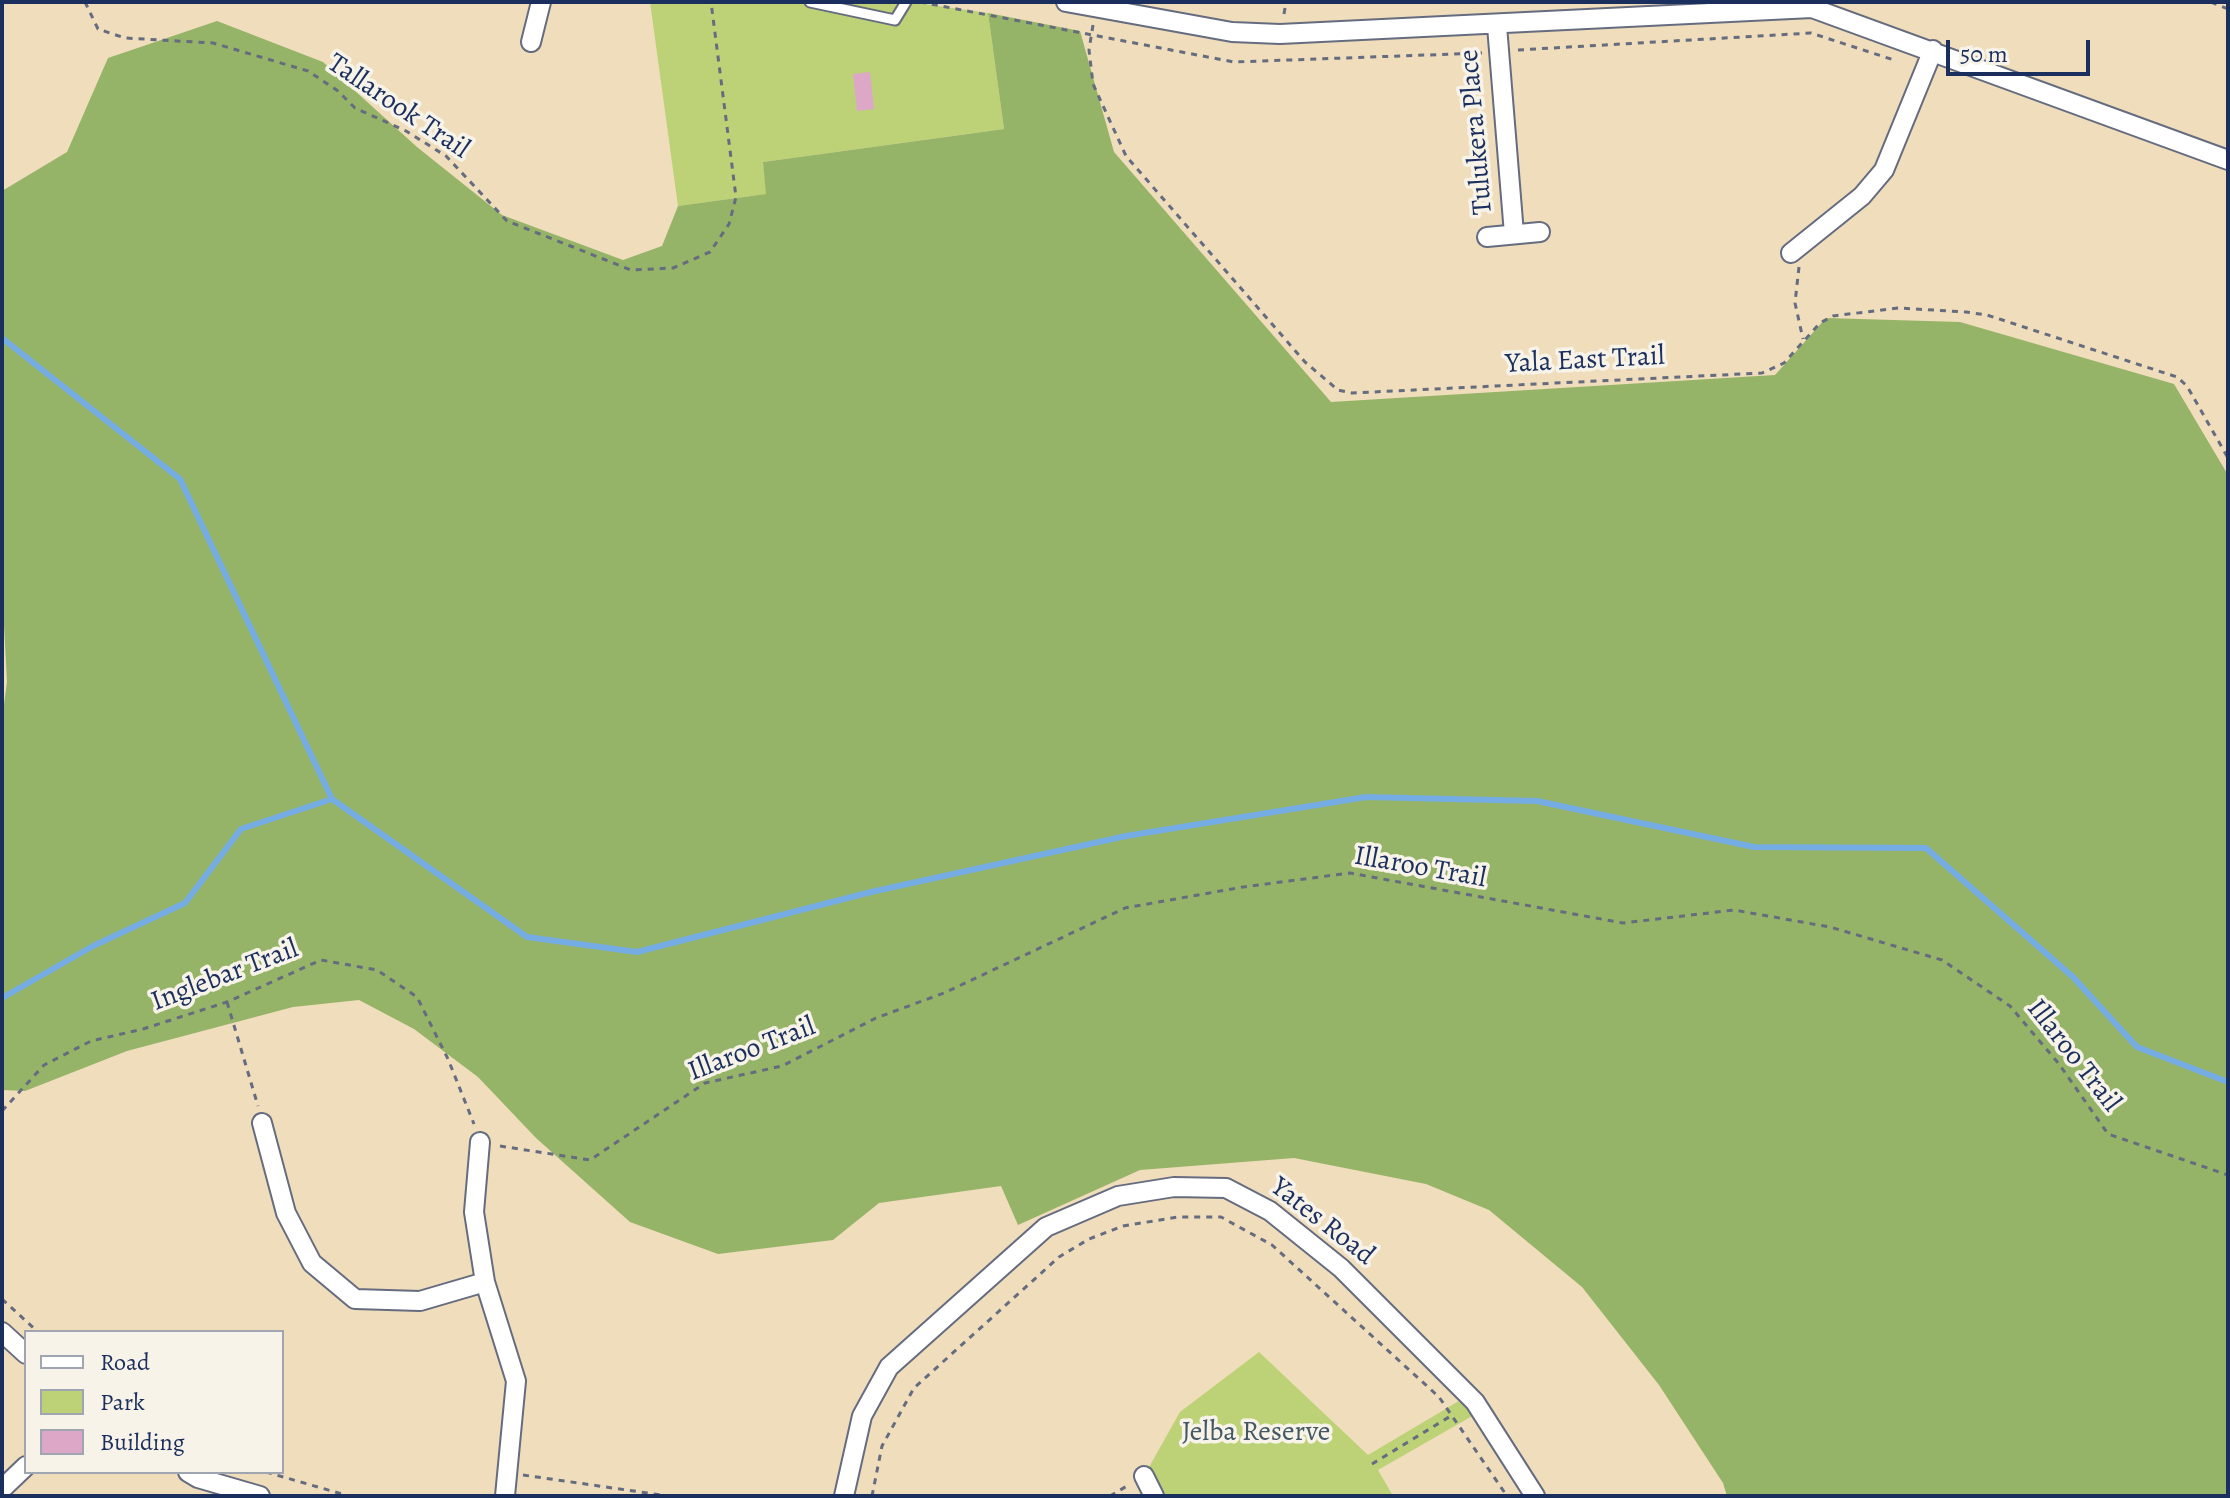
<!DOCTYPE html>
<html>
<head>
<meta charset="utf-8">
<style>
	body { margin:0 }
	#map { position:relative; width:2230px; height:1498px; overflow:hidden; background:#efddbc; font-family:Alegreya,serif }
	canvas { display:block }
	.frame { position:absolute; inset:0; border:4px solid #1b2f5e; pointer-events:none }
	.legend { position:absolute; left:24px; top:1330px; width:260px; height:144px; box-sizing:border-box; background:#f7f3e8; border:2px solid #9fa5b1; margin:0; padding:10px 14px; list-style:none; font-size:24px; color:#1b2f5e }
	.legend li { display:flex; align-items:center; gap:16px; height:40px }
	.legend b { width:40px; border:2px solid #9fa5b1 }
	.scale { position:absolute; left:1946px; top:40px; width:144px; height:36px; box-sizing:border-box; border:4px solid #1b2f5e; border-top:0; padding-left:10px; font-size:24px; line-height:28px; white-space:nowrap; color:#1b2f5e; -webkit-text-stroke:6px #f7f3e8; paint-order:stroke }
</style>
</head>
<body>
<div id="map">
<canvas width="2230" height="1498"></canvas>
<div class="frame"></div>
<ul class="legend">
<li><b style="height:10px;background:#fff"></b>Road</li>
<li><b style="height:22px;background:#bdd276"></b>Park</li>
<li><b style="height:22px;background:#dda7c7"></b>Building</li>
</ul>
<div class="scale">50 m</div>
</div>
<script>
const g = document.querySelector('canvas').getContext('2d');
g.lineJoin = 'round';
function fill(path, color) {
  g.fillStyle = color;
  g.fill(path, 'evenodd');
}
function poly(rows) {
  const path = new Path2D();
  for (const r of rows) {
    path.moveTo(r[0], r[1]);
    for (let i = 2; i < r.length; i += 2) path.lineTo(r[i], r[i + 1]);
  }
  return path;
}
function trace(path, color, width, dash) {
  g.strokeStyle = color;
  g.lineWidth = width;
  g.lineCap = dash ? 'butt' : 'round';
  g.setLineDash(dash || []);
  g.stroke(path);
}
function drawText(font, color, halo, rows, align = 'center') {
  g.font = font + ' Alegreya,serif';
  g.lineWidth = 7;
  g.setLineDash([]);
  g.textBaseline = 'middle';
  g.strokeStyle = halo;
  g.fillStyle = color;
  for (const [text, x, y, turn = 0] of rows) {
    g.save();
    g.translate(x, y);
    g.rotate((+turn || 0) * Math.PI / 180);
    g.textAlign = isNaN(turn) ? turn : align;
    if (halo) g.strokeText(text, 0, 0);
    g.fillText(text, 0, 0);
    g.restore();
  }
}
fill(poly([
	[650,2,910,2,988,13,1004,129,763,162,767,194,678,206],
	[1259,1352,1368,1455,1469,1395,1481,1411,1378,1470,1393,1496,1154,1496,1144,1476,1180,1412]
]), '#bdd276');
fill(poly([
	[988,13,1080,31,1114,152,1331,402,1775,375,1826,318,1960,322,2174,384,2228,475,2228,1496,1727,1496,1723,1483,1659,1385,1582,1287,1489,1210,1426,1184,1294,1158,1140,1170,1018,1225,1001,1186,879,1203,833,1240,718,1254,630,1222,536,1138,478,1077,414,1029,359,1000,293,1007,127,1051,25,1091,2,1090,2,719,7,682,2,587,2,191,67,152,108,58,217,21,323,62,417,147,502,215,623,260,662,246,678,206,766,194,763,162,1004,129]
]), '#96b467');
trace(poly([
	[2,338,180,479,332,799,527,937,637,952,871,892,1126,836,1366,797,1537,801,1754,847,1926,848,2073,977,2137,1047,2228,1082],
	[2,998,93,946,185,903,241,829,332,799]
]), '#74ace3', 6);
fill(poly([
	[870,72,874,109,857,111,853,74]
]), '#dda7c7');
const lane = poly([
	[810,2,895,20,906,2]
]);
const street = poly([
	[1066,2,1232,32,1280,34,1812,8,2228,160],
	[1497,26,1514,234],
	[531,42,541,2],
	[1487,237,1540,232],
	[1791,253,1862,196,1884,170,1933,50],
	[262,1123,286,1213,312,1263,355,1299,420,1301,485,1282],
	[480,1142,474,1212,485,1282,516,1381,505,1496],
	[2,1332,26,1354],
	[188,1472,198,1478,260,1496],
	[1144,1476,1154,1496],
	[4,1487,26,1466],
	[844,1496,862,1416,889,1367,1046,1227,1118,1196,1174,1187,1226,1188,1270,1211,1341,1268,1475,1402,1535,1496]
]);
trace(lane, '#656c7f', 13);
trace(street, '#656c7f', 22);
trace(poly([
	[85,2,98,29,125,38,213,43,308,71,338,91,355,108,406,131,446,156,507,221,631,270,673,268,710,252,729,224,736,197,711,2],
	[920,2,1234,62,1482,53],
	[2211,2,2228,9],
	[1284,14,1286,2],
	[1093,25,1089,50,1093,84,1126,156,1305,362,1338,390,1352,393,1762,373,1784,363,1820,323,1833,316,1898,308,1966,312,1987,315,2177,377,2187,386,2228,458],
	[1518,50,1811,33,1897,61],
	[1799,267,1795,303,1803,339],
	[227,1002,258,1106],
	[2,1111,44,1065,91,1041,143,1029,227,1002,321,960,377,970,417,997,448,1059,474,1124],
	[500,1146,590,1160,705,1083,782,1066,876,1018,944,993,1125,908,1243,887,1350,873,1623,923,1734,910,1830,927,1942,960,2010,1006,2059,1064,2108,1134,2228,1175],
	[2,1299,38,1332],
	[1372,1464,1454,1414],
	[266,1472,349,1496],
	[523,1475,668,1496],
	[872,1496,882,1446,914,1388,1059,1257,1089,1239,1123,1226,1178,1217,1221,1217,1272,1245,1439,1397,1507,1496],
	[1110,1496,1127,1486]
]), '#656c7f', 3, [6, 6]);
trace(lane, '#fff', 9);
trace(street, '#fff', 18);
drawText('28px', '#1b2f5e', '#f7f3e8', [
	["Tallarook Trail",398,107,34],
	["Tulukera Place",1477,132,-95],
	["Yala East Trail",1585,361,-3],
	["Illaroo Trail",1420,868,10],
	["Inglebar Trail",225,976,-21],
	["Illaroo Trail",752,1050,-21],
	["Illaroo Trail",2073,1056,52],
	["Yates Road",1322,1222,38]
]);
drawText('28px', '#445864', '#f7f3e8', [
	["Jelba Reserve",1256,1433]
]);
</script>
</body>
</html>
